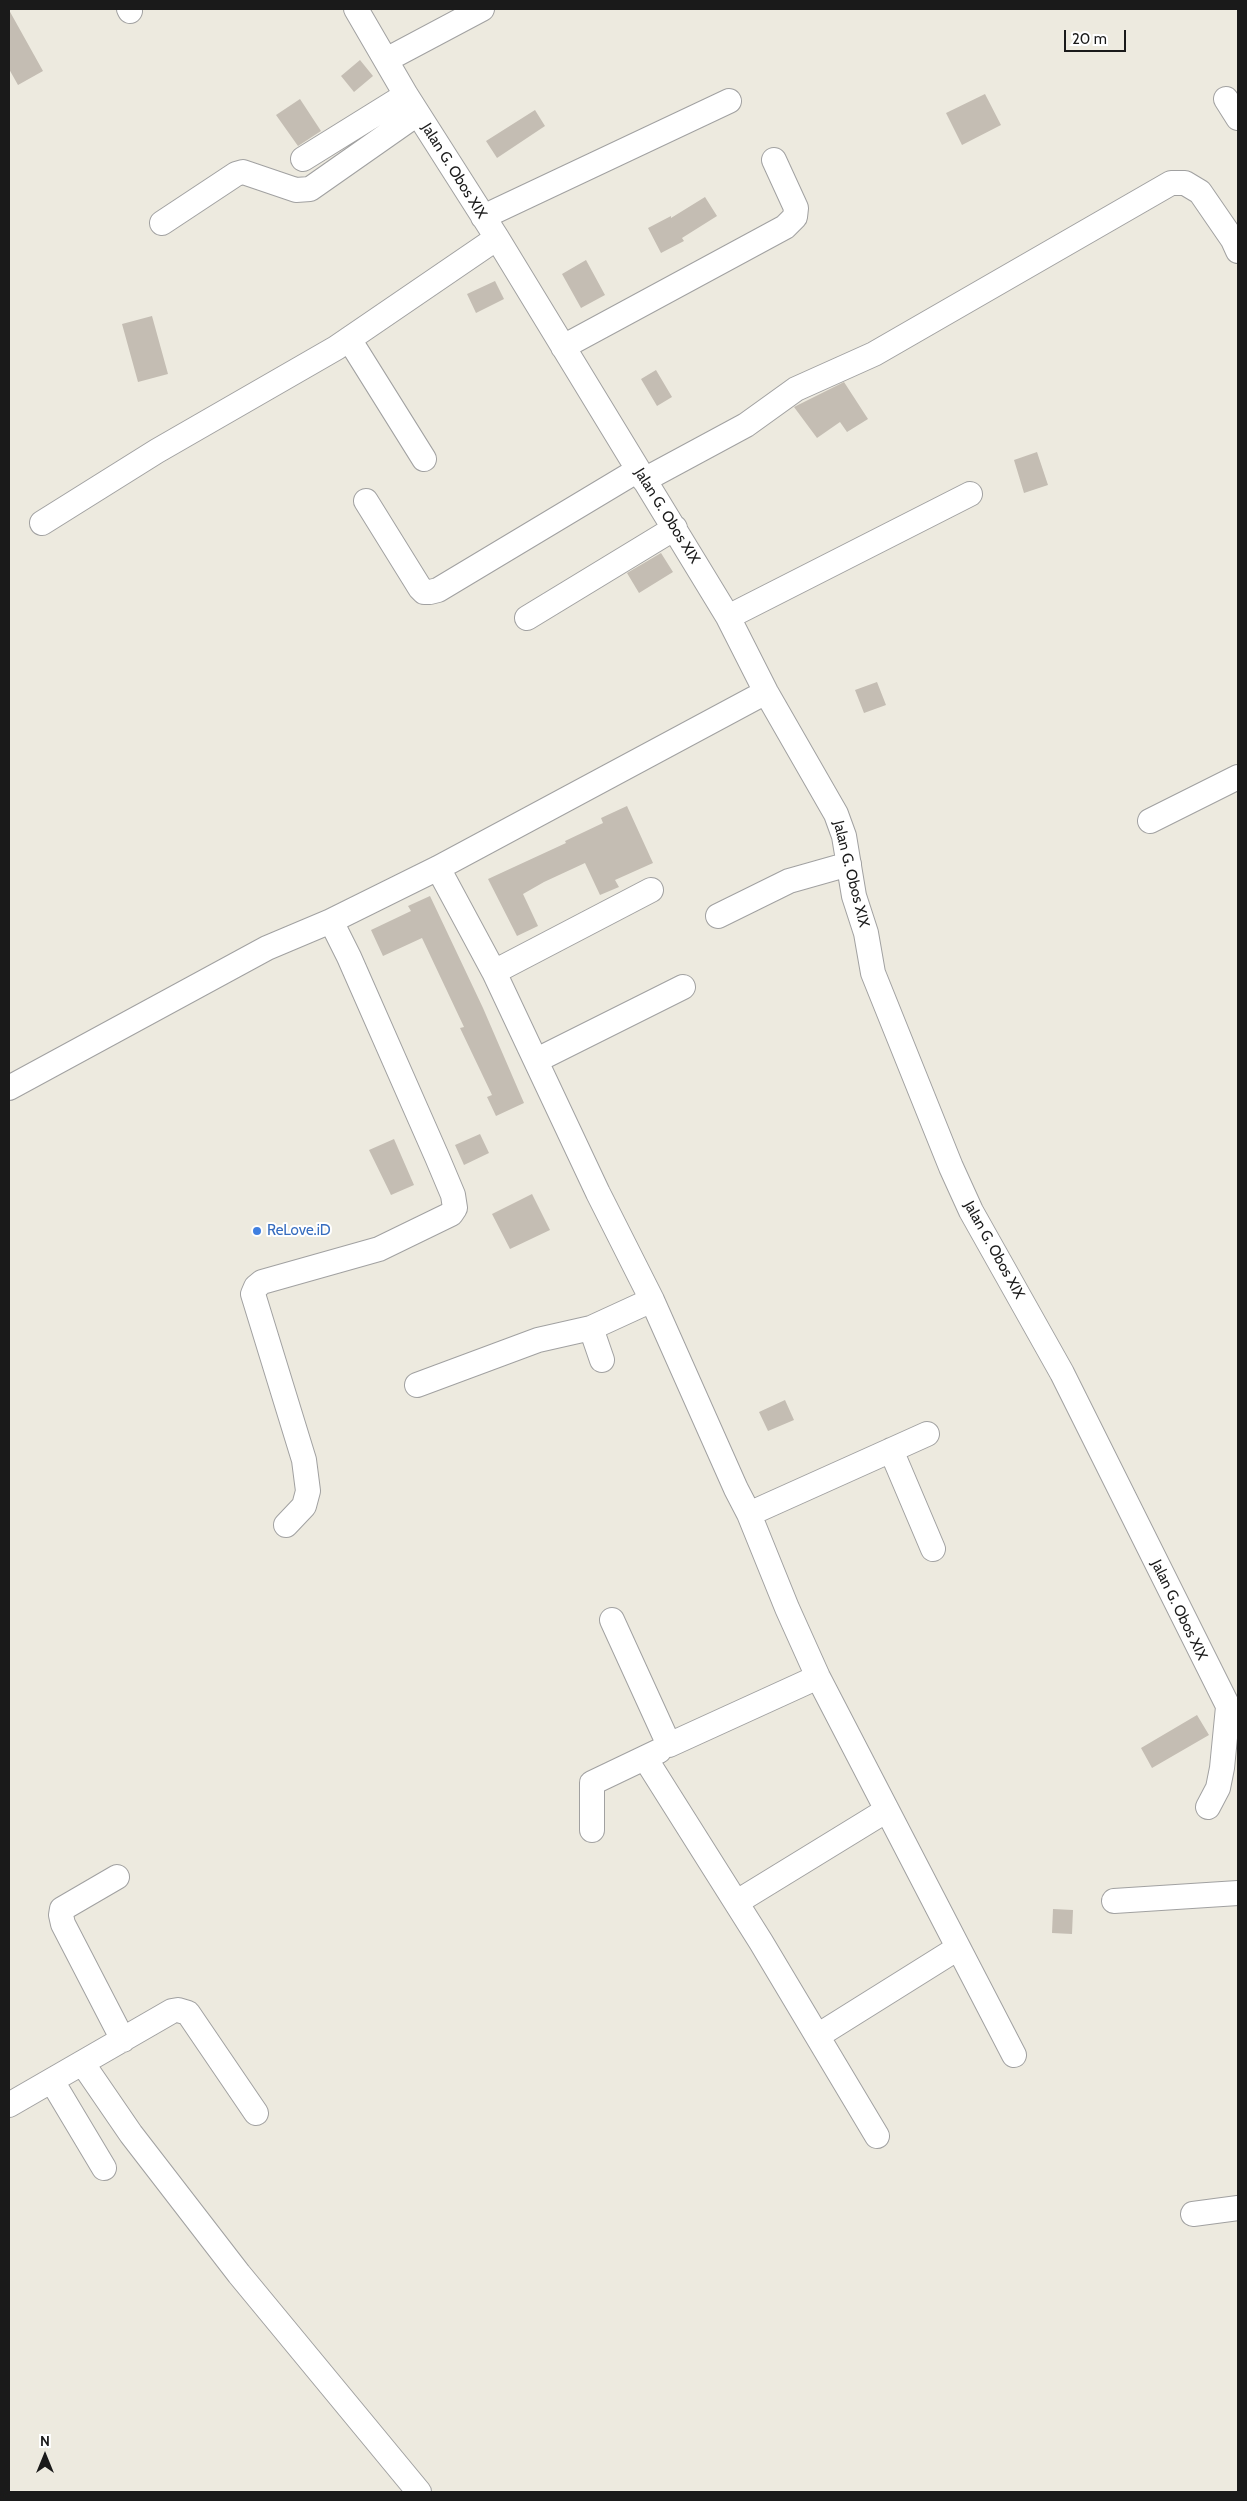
<!DOCTYPE html>
<html>
<head>
<meta charset="utf-8">
<style>
	body { margin:0 }
	#map { position:relative; width:1247px; height:2501px; overflow:hidden; background:#edeadf; font-family:Cabin,sans-serif }
	canvas { display:block }
	.frame { position:absolute; inset:0; border:10px solid #1a1a1a; pointer-events:none }
	.north { position:absolute; left:20px; top:2431px; width:50px; height:50px; -webkit-text-stroke:4px #fff; paint-order:stroke; rotate:0deg; font-size:14px; font-weight:700; line-height:20px; text-align:center; color:#1a1a1a }
	.north::after { content:''; display:block; margin:auto; width:18px; height:22px; background:#1a1a1a; clip-path:polygon(50% 0,100% 100%,50% 72%,0 100%) }
	.scale { position:absolute; left:1064px; top:30px; width:62px; height:22px; box-sizing:border-box; border:2px solid #1a1a1a; border-top:0; padding-left:6px; font-size:15px; line-height:18px; white-space:nowrap; color:#1a1a1a; -webkit-text-stroke:4px #fff; paint-order:stroke }
</style>
</head>
<body>
<div id="map">
<canvas width="1247" height="2501"></canvas>
<div class="frame"></div>
<div class="north">N</div>
<div class="scale">20 m</div>
</div>
<script>
const g = document.querySelector('canvas').getContext('2d');
g.lineJoin = 'round';
function fill(path, color) {
  g.fillStyle = color;
  g.fill(path, 'evenodd');
}
function poly(rows) {
  const path = new Path2D();
  for (const r of rows) {
    path.moveTo(r[0], r[1]);
    for (let i = 2; i < r.length; i += 2) path.lineTo(r[i], r[i + 1]);
  }
  return path;
}
function trace(path, color, width, dash) {
  g.strokeStyle = color;
  g.lineWidth = width;
  g.lineCap = dash ? 'butt' : 'round';
  g.setLineDash(dash || []);
  g.stroke(path);
}
function drawText(font, color, halo, rows, align = 'center') {
  g.font = font + ' Cabin,sans-serif';
  g.lineWidth = 4;
  g.setLineDash([]);
  g.textBaseline = 'middle';
  g.strokeStyle = halo;
  g.fillStyle = color;
  for (const [text, x, y, turn = 0] of rows) {
    g.save();
    g.translate(x, y);
    g.rotate((+turn || 0) * Math.PI / 180);
    g.textAlign = isNaN(turn) ? turn : align;
    if (halo) g.strokeText(text, 0, 0);
    g.fillText(text, 0, 0);
    g.restore();
  }
}
fill(poly([
	[9,10,43,71,18,85,9,69],
	[360,60,373,76,354,92,341,76],
	[985,94,1001,125,962,145,946,113],
	[300,99,321,131,298,146,276,115],
	[535,110,545,126,497,158,486,141],
	[705,197,717,216,682,238,684,241,661,253,648,228,671,216,671,218],
	[586,260,605,295,581,308,562,274],
	[495,281,504,299,476,313,467,294],
	[152,316,168,374,138,382,122,324],
	[656,370,672,397,657,406,641,379],
	[844,382,868,419,847,432,840,422,817,438,794,407],
	[1037,452,1048,485,1024,493,1014,460],
	[661,553,673,572,639,593,627,573],
	[877,682,886,705,864,713,855,690],
	[627,806,653,863,615,880,619,887,600,895,585,863,544,882,523,894,538,926,517,936,488,879,566,843,565,841,603,823,601,818],
	[430,896,483,1008,524,1103,496,1116,487,1097,492,1095,460,1028,464,1027,422,938,383,956,371,930,411,911,408,906],
	[480,1134,489,1153,464,1165,455,1145],
	[394,1139,414,1185,391,1195,369,1150],
	[532,1194,550,1230,510,1249,492,1214],
	[785,1400,794,1420,768,1431,759,1412],
	[1197,1715,1209,1735,1152,1768,1141,1748],
	[1053,1909,1073,1910,1072,1934,1052,1933]
]), '#c4bdb3');
const minor = poly([
	[129,9,130,11],
	[356,9,406,95,497,238,728,617,766,692,836,814,844,836,854,896,866,933,873,973,951,1167,971,1211,1062,1373,1238,1726],
	[386,60,482,9],
	[1226,99,1238,118],
	[303,159,406,95],
	[483,217,729,101],
	[162,223,236,174,243,172,296,190,310,189,417,114],
	[349,339,424,459],
	[563,347,785,227,795,217,796,208,774,160],
	[644,480,746,425,796,389,874,354,1171,183,1185,183,1200,192,1233,240,1238,251],
	[366,501,420,588,424,592,430,592,438,590,638,470],
	[42,523,157,451,336,348,497,238],
	[728,617,970,494],
	[527,618,675,528],
	[1150,821,1238,777],
	[438,868,494,972,598,1193,652,1300,736,1489,749,1514,787,1608,818,1677,1014,2055],
	[718,916,789,881,849,864],
	[494,972,651,890],
	[537,1060,683,987],
	[9,1088,267,948,331,921,438,868,766,692],
	[591,1328,602,1360],
	[417,1385,538,1340,591,1328,652,1300],
	[891,1450,933,1549],
	[749,1514,927,1434],
	[286,1525,304,1506,308,1491,304,1460,253,1294,256,1287,262,1282,379,1249,451,1214,455,1208,453,1195,437,1157,349,957,331,921],
	[612,1620,669,1745,818,1677],
	[645,1758,761,1942,877,2136],
	[1208,1807,1218,1788,1222,1768,1228,1707],
	[592,1830,592,1783,659,1751],
	[117,1877,62,1909,61,1915,63,1924,123,2040],
	[1114,1901,1238,1893],
	[737,1902,887,1810],
	[819,2035,958,1948],
	[83,2064,131,2134,239,2274,419,2492],
	[52,2081,104,2168],
	[9,2105,172,2011,178,2010,188,2013,256,2113],
	[1193,2214,1238,2208]
]);
trace(minor, '#a1a1a1', 26);
trace(minor, '#fff', 24);
for (const [x, y, r, color] of [
	[257,1231,5,"#3f7fe0"]
]) {
  const dot = new Path2D();
  dot.arc(x, y, r, 0, 2 * Math.PI);
  g.fillStyle = color;
  g.fill(dot);
  trace(dot, '#fff', 2);
}
drawText('15px', '#1a1a1a', '#fff', [
	["Jalan G. Obos XIX",454,171,58],
	["Jalan G. Obos XIX",667,516,58],
	["Jalan G. Obos XIX",851,874,76],
	["Jalan G. Obos XIX",994,1250,61],
	["Jalan G. Obos XIX",1179,1610,64]
]);
drawText('15px', '#366cbe', '#fff', [
	["ReLove.iD",267,1231]
], 'left');
</script>
</body>
</html>
